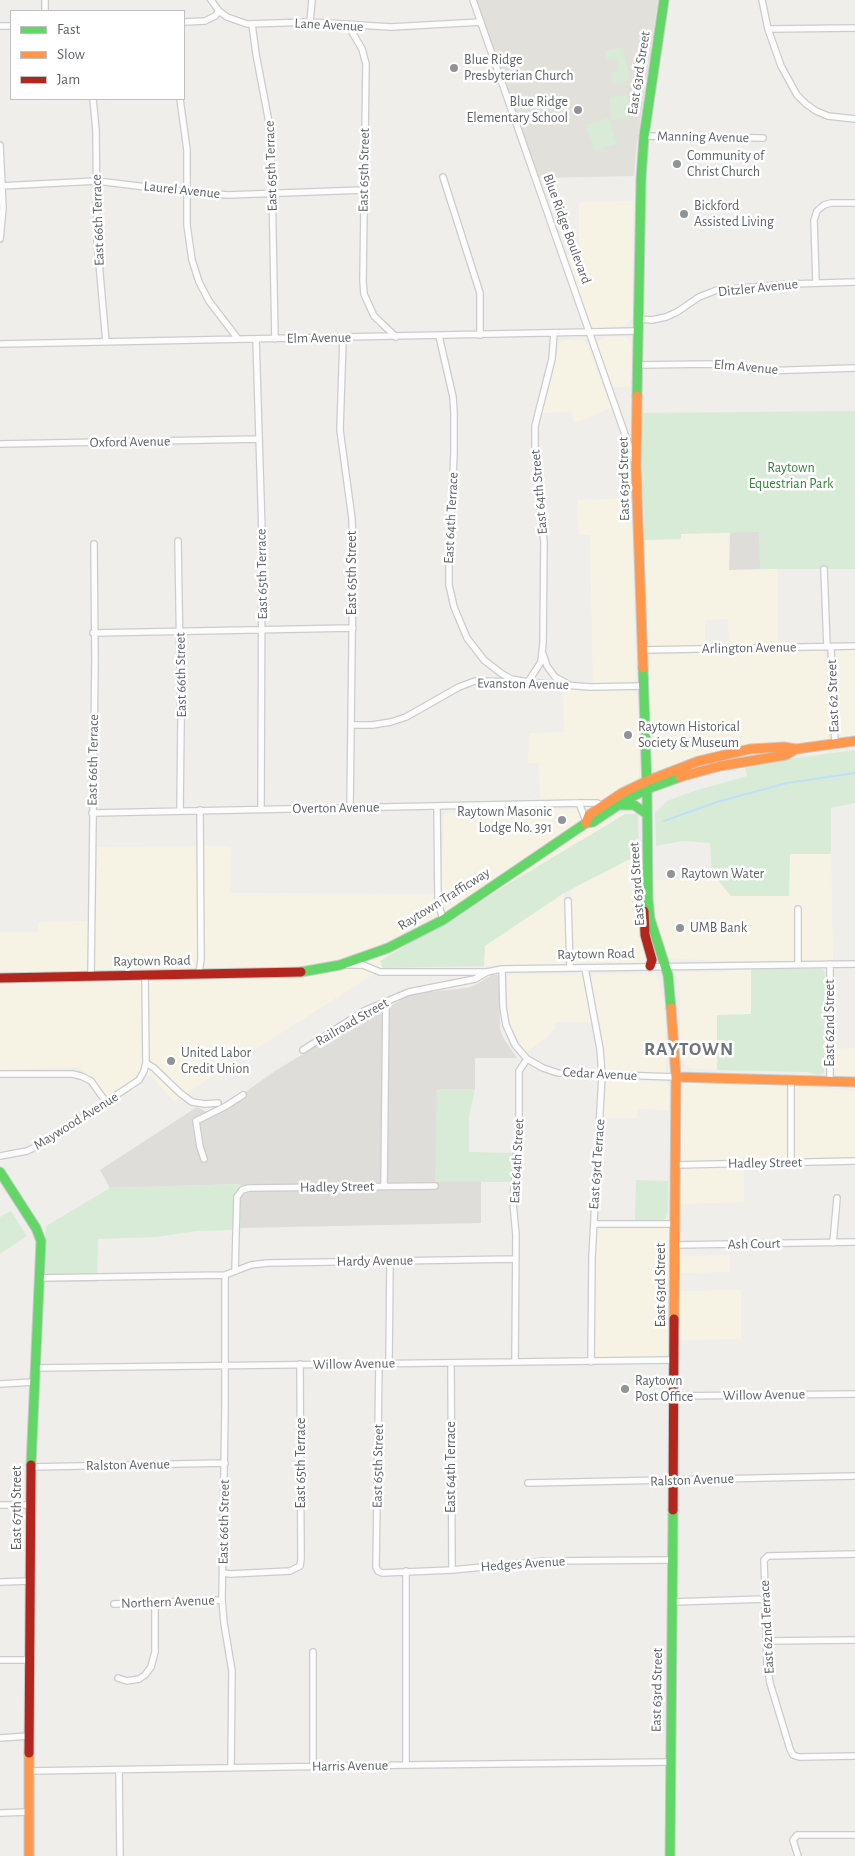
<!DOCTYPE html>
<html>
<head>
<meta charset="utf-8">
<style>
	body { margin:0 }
	#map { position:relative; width:855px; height:1856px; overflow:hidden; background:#efeeea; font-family:"Alegreya Sans",sans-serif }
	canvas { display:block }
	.legend { position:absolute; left:10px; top:10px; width:175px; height:90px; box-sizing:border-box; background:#fff; border:1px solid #bfc1c3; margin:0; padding:6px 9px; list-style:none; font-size:15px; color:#5f6368 }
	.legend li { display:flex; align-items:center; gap:10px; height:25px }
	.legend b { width:25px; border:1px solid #bfc1c3 }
</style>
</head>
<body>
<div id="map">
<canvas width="855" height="1856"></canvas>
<ul class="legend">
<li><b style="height:6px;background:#63d668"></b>Fast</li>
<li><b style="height:6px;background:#ff974d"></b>Slow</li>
<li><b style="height:6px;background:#b3261e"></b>Jam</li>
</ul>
</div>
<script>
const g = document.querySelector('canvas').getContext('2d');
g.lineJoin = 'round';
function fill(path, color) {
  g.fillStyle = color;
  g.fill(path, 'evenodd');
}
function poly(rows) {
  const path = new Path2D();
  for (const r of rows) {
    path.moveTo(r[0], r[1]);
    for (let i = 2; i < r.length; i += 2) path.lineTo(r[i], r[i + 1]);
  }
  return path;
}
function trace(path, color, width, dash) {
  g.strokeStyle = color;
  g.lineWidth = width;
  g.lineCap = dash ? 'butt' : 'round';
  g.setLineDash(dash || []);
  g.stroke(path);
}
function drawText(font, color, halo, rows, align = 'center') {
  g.font = font + ' "Alegreya Sans",sans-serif';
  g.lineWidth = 5;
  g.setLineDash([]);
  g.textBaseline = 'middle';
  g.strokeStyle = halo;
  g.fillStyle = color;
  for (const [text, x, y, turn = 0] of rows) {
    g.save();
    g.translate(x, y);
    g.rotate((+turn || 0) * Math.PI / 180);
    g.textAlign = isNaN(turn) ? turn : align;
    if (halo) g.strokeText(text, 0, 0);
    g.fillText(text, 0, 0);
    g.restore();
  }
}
fill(poly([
	[633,201,632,318,625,326,595,328,590,324,565,256,579,255,579,202],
	[625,337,629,339,631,347,630,387,611,387,597,348,598,341,606,337],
	[562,340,583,340,587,343,611,408,574,423,571,412,540,413,556,359,559,343],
	[631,498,636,678,634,681,628,684,593,684,590,535,579,535,577,500],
	[730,532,730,570,778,569,778,645,729,646,728,619,705,620,705,646,652,646,648,641,644,540,681,539,681,534],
	[821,650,825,653,827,699,829,708,829,739,680,764,659,771,652,768,648,659,651,655],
	[855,650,855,736,841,738,837,735,834,652,836,651],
	[563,688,633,690,638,697,639,779,604,801,540,802,539,763,528,763,529,733,564,732],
	[575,809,625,814,381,961,383,968,174,1101,151,1076,138,1076,106,1096,81,1067,0,1070,0,932,38,932,38,922,96,921,97,847,231,846,230,893,441,894,444,813],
	[790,854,831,854,833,961,718,961,669,958,661,940,657,917,655,880,717,879,789,896],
	[628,859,639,859,641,919,649,960,646,963,573,963,571,889],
	[564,893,566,962,564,964,484,966,484,946],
	[737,969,751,969,751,1014,717,1015,717,1070,689,1068,683,1063,681,1058,679,980,675,975,676,972,722,972],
	[513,974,581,975,583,977,591,1022,555,1022,556,1029,526,1053,511,1027,508,1014,507,977],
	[593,974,654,974,656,975,664,1002,665,1019,666,1073,608,1073,605,1071,602,1038,591,980],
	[855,1048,855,1078,837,1076,833,1069,834,1049],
	[605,1080,666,1082,669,1086,669,1110,638,1109,637,1118,603,1118],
	[685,1083,810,1087,855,1091,855,1159,834,1158,682,1161,680,1157,680,1099,681,1085],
	[744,1167,744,1202,679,1204,680,1170,682,1168],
	[660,1226,668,1228,669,1230,668,1354,663,1357,597,1357,595,1351,596,1230,599,1228],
	[730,1255,730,1272,680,1273,680,1256],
	[741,1290,741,1339,679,1340,680,1291]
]), '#f7f3e4');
fill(poly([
	[730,532,760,532,760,569,729,570],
	[492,975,497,975,499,977,500,1029,504,1039,517,1058,475,1058,475,1089,437,1090,436,1182,481,1182,481,1223,241,1228,240,1184,110,1188,100,1170,197,1107,213,1115,275,1071,370,1014,382,1011,406,997,419,993,467,988,475,985]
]), '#dfddda');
fill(poly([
	[476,0,658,0,636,150,634,176,538,178]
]), '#e2e0da');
fill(poly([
	[622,47,630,80,613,84,611,73,619,71,616,58,607,60,605,51],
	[627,95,629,119,611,120,609,97],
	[609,118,616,144,594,150,586,125],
	[855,411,855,569,760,569,759,532,681,534,681,539,644,540,641,413],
	[855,750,855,803,831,808,831,854,790,854,789,896,731,896,717,879,712,879,710,843,682,841,656,846,655,813,667,801,691,792,747,776,745,765],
	[625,814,638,814,639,859,628,860,564,893,485,946,484,966,383,968,380,961],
	[751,969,822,969,825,971,824,1072,822,1074,818,1075,808,1072,717,1070,717,1015,751,1014],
	[437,1089,475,1089,469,1116,469,1152,514,1153,511,1182,435,1182],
	[636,1180,668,1181,668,1213,666,1218,663,1220,635,1221],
	[241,1184,241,1228,232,1230,196,1231,156,1237,98,1239,97,1282,47,1282,43,1284,46,1226,110,1188],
	[11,1211,27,1236,0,1254,0,1217]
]), '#d8ebd6');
trace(poly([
	[664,821,717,802,787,783,855,773]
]), '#bfe0f9', 2);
const street = poly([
	[211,0,219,11,227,17,247,24,310,22,391,27,481,22],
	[473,0,635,463],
	[762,0,768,29,781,66,797,95,806,104,816,111,828,116,855,119],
	[45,11,45,0],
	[184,22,205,21,215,16,219,11],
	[310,22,312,0],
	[252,24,256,54,271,133,275,339],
	[352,25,352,32,362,49,366,64,363,281,364,294,374,316,396,337],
	[0,26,11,26],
	[768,29,855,28],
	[93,99,96,130,97,240,106,342],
	[180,99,187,150,187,225,192,260,199,282,209,301,238,339],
	[644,136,763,138],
	[0,145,3,208,0,239],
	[443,177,480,293,480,335],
	[0,186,97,181,187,192,228,195,363,190],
	[816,283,814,220,817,211,824,205,831,203,855,203],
	[638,319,652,320,666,317,677,312,699,297,717,290,790,284,855,282],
	[439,336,453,397,454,413,454,453,449,563,449,585,454,607,467,638,484,660,502,674,511,679,528,682,541,662,543,643,544,542,535,450,535,426,552,359,554,333],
	[343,338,340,430,352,519,353,562,350,808],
	[256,339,262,533,261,809],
	[0,344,638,331],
	[637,365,710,364,760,371,855,368],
	[0,444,259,439],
	[178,541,181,722,180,810],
	[824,569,827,647],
	[93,633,353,628],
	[831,647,835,745],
	[643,650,855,646],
	[543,654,547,666,555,677,568,684],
	[526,682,590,687,644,686],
	[351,725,372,725,391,722,406,717,459,687,475,681,514,682],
	[579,803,586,821],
	[437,806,438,901,443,920],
	[92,813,579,803,597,803,603,805],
	[568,901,570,968],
	[798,909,798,964],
	[347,965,363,965,380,972,487,972,502,969,855,964],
	[585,968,600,1049,602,1075,592,1257,591,1362],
	[502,969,503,1007,506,1025,515,1045,527,1059,519,1071,519,1121,513,1203,516,1235,515,1362],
	[199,974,201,959,200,810],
	[91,976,95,661,94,544],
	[303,1050,366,1010,409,992,475,979,487,972],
	[527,1059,543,1068,558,1073,676,1077],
	[146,1063,154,1068,180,1093,192,1102,205,1104,218,1103],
	[0,1074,72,1074,81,1076,91,1081,106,1102],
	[830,1081,830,964],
	[0,1156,27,1151,44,1143,139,1080,144,1071,146,1063,145,975],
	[204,1159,200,1147,196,1121,226,1106,243,1095],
	[791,1162,791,1080],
	[675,1165,855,1161],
	[384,1187,386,1001],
	[594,1224,675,1224],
	[833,1243,837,1198],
	[675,1245,855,1242],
	[235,1271,237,1197,242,1190,249,1188,435,1186],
	[225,1275,225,1408,222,1600,224,1623,232,1671,231,1768],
	[39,1278,225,1275,251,1265,268,1263,516,1259],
	[451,1363,452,1570],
	[379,1364,376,1567,378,1571,382,1573,452,1570,546,1561,672,1560],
	[389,1364,390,1260],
	[35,1368,674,1360],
	[0,1384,34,1382],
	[674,1396,855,1394],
	[31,1467,225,1463],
	[528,1483,855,1476],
	[0,1505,30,1505],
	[855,1554,768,1556,764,1560,767,1664,770,1683,790,1749,793,1755,799,1757,855,1756],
	[223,1573,230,1574,290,1571,300,1566,301,1559,300,1364],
	[0,1582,30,1581],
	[672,1602,765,1599],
	[114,1604,222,1600],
	[766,1641,855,1640],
	[313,1652,313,1766],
	[0,1660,29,1660],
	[118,1678,127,1681,139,1679,145,1675,151,1667,155,1652,155,1603],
	[0,1738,29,1736],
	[406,1765,406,1571],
	[119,1770,120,1856],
	[29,1771,406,1765,670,1762],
	[0,1813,29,1812],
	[798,1856,793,1840,797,1835,855,1835]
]);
const fast = poly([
	[637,396,641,179,644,136,664,0],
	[643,668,647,789,648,899,650,919,668,975,671,1008],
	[618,805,634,805,647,814],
	[301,972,340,965,388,948,443,920,586,823,593,822,626,800,647,789,680,777],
	[0,1172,36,1228,41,1241,31,1465],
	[670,1856,673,1510]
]);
const slow = poly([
	[637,396,636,466,643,668],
	[680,777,720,766,786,755,796,749],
	[586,823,589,815,622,793,647,781,699,761,750,749,784,747,796,749,855,741],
	[671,1008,676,1077,674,1319],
	[676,1077,855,1082],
	[29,1856,29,1753]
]);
const jam = poly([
	[644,911,645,935,652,960,650,966],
	[0,978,301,972],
	[673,1510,674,1319],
	[29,1753,31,1465]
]);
trace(street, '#cbcccc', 8);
trace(fast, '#cacacb', 11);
trace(slow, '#cacacb', 11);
trace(jam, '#cacacb', 11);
trace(street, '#fdfcfc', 5.5);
trace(fast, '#63d668', 9);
trace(slow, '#ff974d', 9);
trace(jam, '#b3261e', 9);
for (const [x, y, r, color] of [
	[454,68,5,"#919496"],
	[578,110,5,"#919496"],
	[677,164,5,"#919496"],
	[684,214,5,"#919496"],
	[628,735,5,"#919496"],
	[562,820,5,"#919496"],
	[671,874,5,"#919496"],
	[680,928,5,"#919496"],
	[171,1061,5,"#919496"],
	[625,1389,5,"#919496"]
]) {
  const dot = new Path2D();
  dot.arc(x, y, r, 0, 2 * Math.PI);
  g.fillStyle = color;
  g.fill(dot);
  trace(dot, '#fff', 2);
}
drawText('14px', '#5f6368', '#fff', [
	["Lane Avenue",329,25,3],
	["East 63rd Street",639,73,-81],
	["Manning Avenue",703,137,1],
	["East 65th Terrace",271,166,-92],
	["East 65th Street",364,170,-89],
	["Laurel Avenue",182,190,6],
	["East 66th Terrace",98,220,-92],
	["Blue Ridge Boulevard",567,229,70],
	["Ditzler Avenue",758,288,-6],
	["Elm Avenue",319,338,-1],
	["Elm Avenue",746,367,5],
	["Oxford Avenue",130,442,-1],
	["East 63rd Street",624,479,-91],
	["East 64th Street",539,492,-95],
	["East 64th Terrace",451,518,-87],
	["East 65th Street",352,573,-90],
	["East 65th Terrace",262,574,-91],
	["Arlington Avenue",749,648,-1],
	["East 66th Street",181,675,-91],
	["Evanston Avenue",523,684,1],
	["East 62 Street",833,696,-92],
	["East 66th Terrace",93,760,-89],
	["Overton Avenue",336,808,-1],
	["East 63rd Street",637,884,-94],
	["Raytown Trafficway",444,899,-32],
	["Raytown Road",596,954,-1],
	["Raytown Road",152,961,-1],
	["Railroad Street",352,1022,-30],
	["East 62nd Street",830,1023,-90],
	["Cedar Avenue",600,1074,3],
	["Maywood Avenue",76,1121,-32],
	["East 64th Street",517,1161,-87],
	["Hadley Street",765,1163,-1],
	["East 63rd Terrace",597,1164,-86],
	["Hadley Street",337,1187,-1],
	["Ash Court",754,1244,-1],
	["Hardy Avenue",375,1261,-1],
	["East 63rd Street",661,1285,-90],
	["Willow Avenue",354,1364,-1],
	["Willow Avenue",764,1395,-1],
	["East 65th Terrace",301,1463,-90],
	["Ralston Avenue",128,1465,-1],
	["East 65th Street",378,1466,-89],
	["East 64th Terrace",451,1467,-90],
	["Ralston Avenue",692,1480,-2],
	["East 67th Street",17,1508,-90],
	["East 66th Street",224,1522,-89],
	["Hedges Avenue",523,1564,-4],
	["Northern Avenue",168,1602,-2],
	["East 62nd Terrace",767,1627,-93],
	["East 63rd Street",657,1690,-89],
	["Harris Avenue",350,1766,-1]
]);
drawText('14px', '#5f6368', '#fff', [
	["Blue Ridge",464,60],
	["Presbyterian Church",464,76],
	["Blue Ridge",568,102,"right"],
	["Elementary School",568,118,"right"],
	["Community of",687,156],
	["Christ Church",687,172],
	["Bickford",694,206],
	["Assisted Living",694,222],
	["Raytown Historical",638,727],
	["Society & Museum",638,743],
	["Raytown Masonic",552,812,"right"],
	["Lodge No. 391",552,828,"right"],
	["Raytown Water",681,874],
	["UMB Bank",690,928],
	["United Labor",181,1053],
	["Credit Union",181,1069],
	["Raytown",635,1381],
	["Post Office",635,1397]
], 'left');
drawText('14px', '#348238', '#fff', [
	["Raytown",791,468],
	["Equestrian Park",791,484]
]);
g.letterSpacing = '1px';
drawText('bold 19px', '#70757a', '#fff', [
	["RAYTOWN",689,1049]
]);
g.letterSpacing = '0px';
</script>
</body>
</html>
